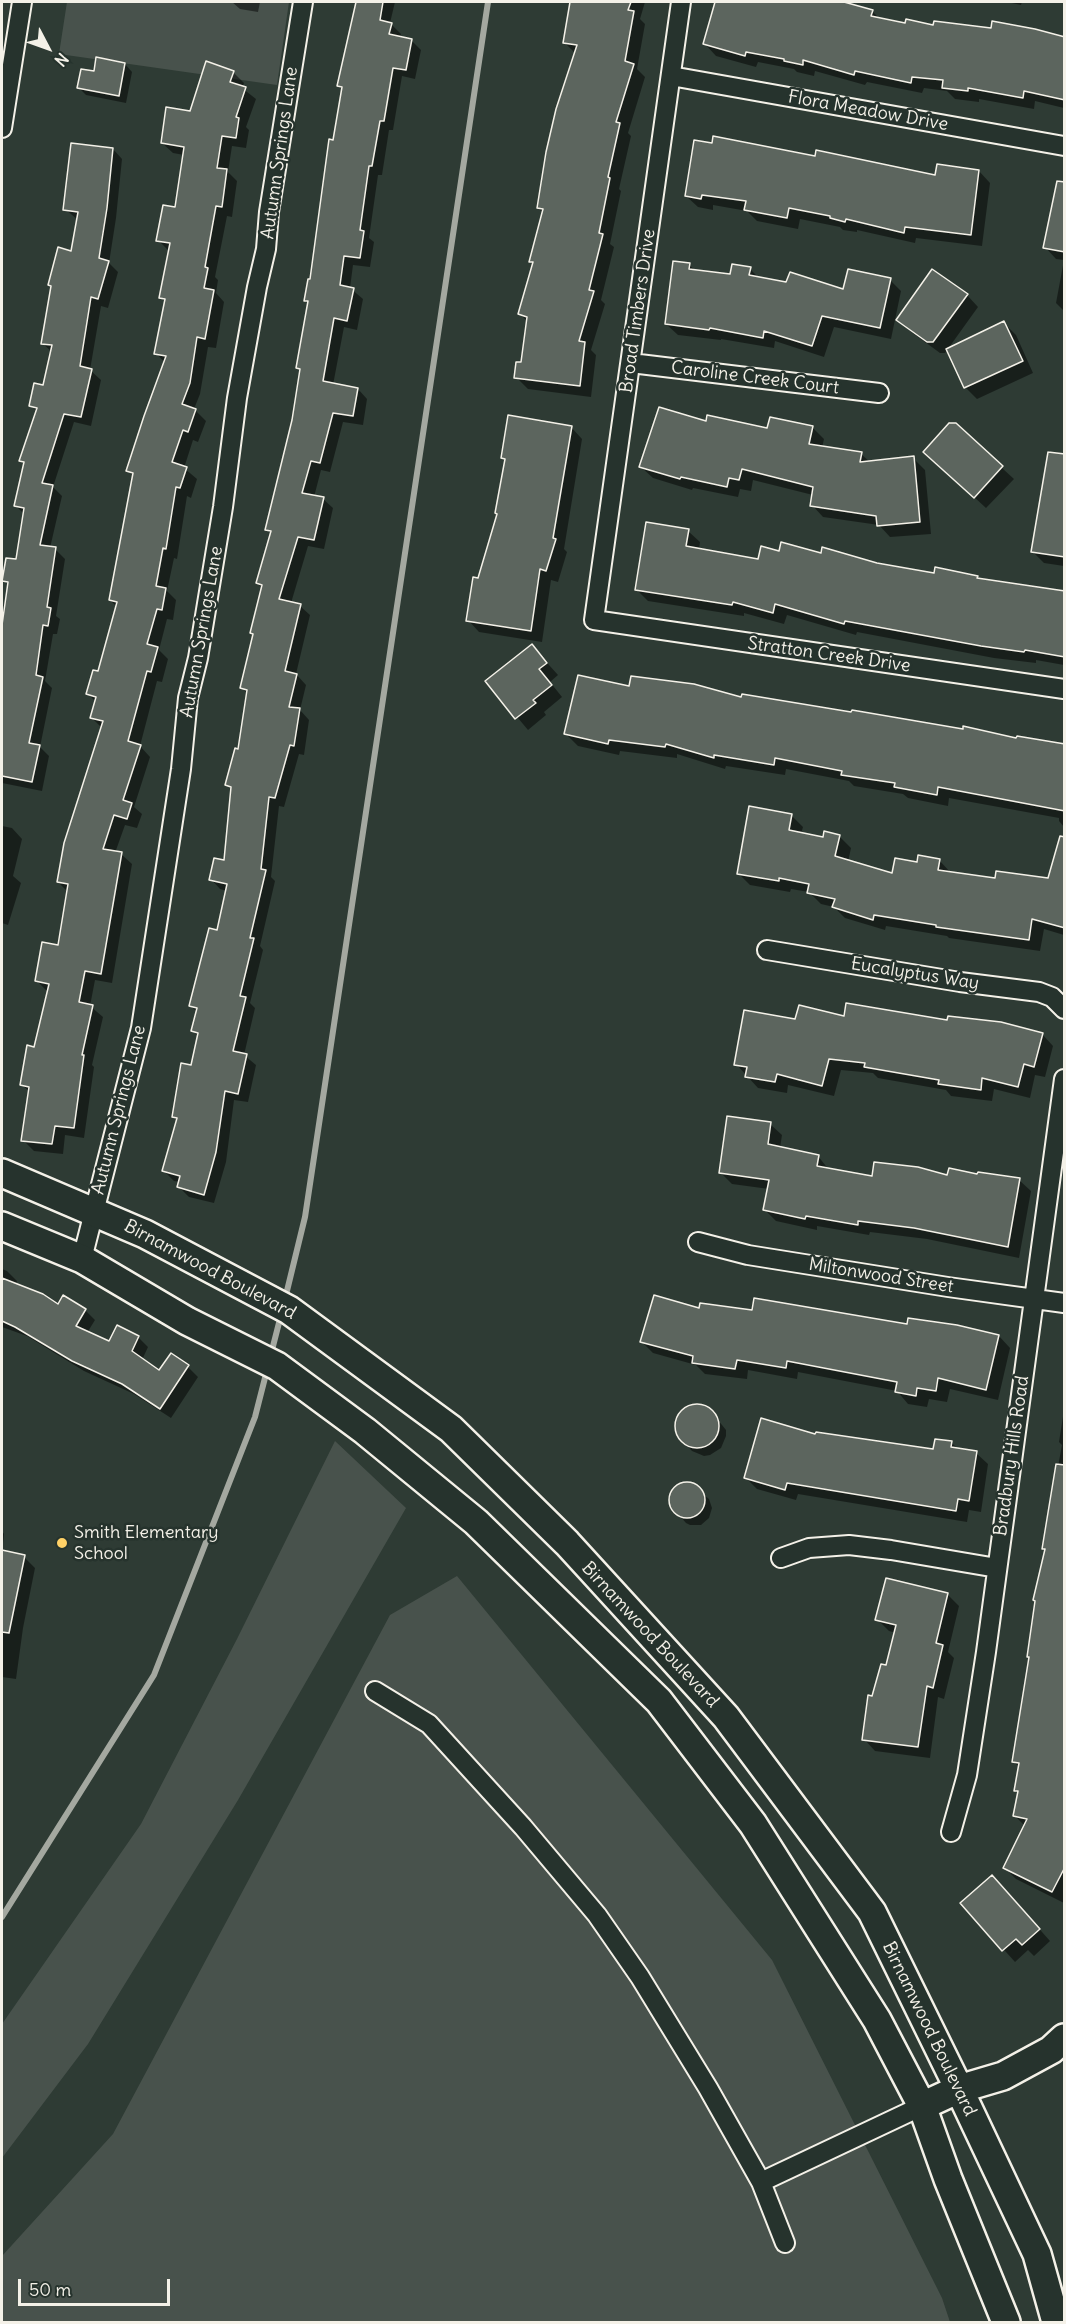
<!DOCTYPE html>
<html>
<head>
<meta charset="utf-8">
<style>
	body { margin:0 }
	#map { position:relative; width:1066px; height:2324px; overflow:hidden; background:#2e3b34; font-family:Delius,sans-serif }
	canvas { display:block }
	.frame { position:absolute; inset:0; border:3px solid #f4f1e8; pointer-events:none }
	.north { position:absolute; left:18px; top:18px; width:60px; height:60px; -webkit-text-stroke:4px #26332d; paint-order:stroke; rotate:131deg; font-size:16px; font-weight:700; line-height:24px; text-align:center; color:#f4f1e8 }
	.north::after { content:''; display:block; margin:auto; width:21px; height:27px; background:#f4f1e8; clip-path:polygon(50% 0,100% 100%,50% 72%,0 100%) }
	.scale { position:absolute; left:18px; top:2279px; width:152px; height:27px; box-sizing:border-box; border:3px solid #f4f1e8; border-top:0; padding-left:8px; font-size:18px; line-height:21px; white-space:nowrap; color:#f4f1e8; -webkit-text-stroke:4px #26332d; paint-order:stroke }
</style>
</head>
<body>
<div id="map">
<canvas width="1066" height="2324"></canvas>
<div class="frame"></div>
<div class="north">N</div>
<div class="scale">50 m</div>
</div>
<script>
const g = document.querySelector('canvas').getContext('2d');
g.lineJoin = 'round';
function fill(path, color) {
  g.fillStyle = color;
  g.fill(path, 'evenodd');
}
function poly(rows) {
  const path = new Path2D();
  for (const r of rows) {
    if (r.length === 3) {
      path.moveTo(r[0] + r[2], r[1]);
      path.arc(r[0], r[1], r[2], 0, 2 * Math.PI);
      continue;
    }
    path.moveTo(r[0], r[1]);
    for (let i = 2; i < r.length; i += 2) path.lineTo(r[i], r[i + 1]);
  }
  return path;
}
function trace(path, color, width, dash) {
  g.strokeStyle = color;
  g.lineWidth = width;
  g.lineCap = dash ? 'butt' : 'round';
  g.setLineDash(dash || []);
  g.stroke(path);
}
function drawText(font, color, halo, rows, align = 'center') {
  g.font = font + ' Delius,sans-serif';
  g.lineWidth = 5;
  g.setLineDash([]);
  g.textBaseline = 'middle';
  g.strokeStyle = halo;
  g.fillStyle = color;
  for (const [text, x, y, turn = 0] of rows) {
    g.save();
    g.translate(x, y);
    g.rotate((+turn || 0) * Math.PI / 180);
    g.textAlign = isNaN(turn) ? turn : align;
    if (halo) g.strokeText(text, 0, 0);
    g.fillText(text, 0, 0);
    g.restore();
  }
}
fill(poly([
	[67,2,289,2,277,85,59,54],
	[335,1441,406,1508,238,1800,88,2044,2,2158,2,2024,141,1824,237,1639],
	[457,1576,772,1960,942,2298,950,2322,2,2322,2,2256,113,2134,390,1615]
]), '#48524c');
fill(poly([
	[232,2,260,2,258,12,240,9],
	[358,2,395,2,390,23,401,34,400,38,411,40,421,50,415,79,402,76,393,130,389,130,382,175,378,175,369,238,374,242,370,267,353,265,350,288,363,299,357,330,344,327,333,385,358,389,367,399,363,425,343,422,330,472,321,470,314,497,323,499,333,508,324,549,308,546,291,603,300,606,310,615,296,674,306,685,300,710,309,720,304,755,299,754,284,807,279,806,271,877,275,881,260,946,263,950,250,1003,255,1008,244,1055,256,1065,248,1102,234,1100,226,1162,214,1203,189,1197,179,1187,180,1182,174,1181,164,1171,178,1121,173,1117,192,1067,199,1037,193,1031,197,1012,191,1006,218,931,227,891,220,889,211,879,225,862,232,790,227,784,240,751,248,694,242,688,255,636,252,633,262,588,257,583,272,534,267,530,293,420,301,371,298,367,309,304,305,300,311,281,343,90,338,86],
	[572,2,645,2,640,19,645,24,637,69,645,77,628,133,631,136,619,189,621,191,610,244,614,247,601,300,605,304,591,350,596,355,591,397,528,389,516,377,522,364,528,322,519,313,534,264,531,261,543,213,538,208,576,54,564,42],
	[717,2,831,3,839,2,872,11,881,20,906,25,1064,38,1064,108,1035,101,1034,109,979,99,979,102,955,99,947,91,924,88,922,93,867,82,865,85,815,71,814,76,797,72,794,69,758,62,756,67,716,56,705,44],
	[1007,2,1022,2,1021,5],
	[125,64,132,72,126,103,86,95,78,87],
	[233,72,244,83,242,88,256,99,246,127,249,130,246,148,232,146,228,172,237,181,232,217,227,216,215,277,218,280,216,293,224,302,216,348,208,347,200,394,194,409,206,421,198,442,193,440,184,468,197,479,191,498,187,496,177,559,174,558,167,591,176,600,173,620,167,619,159,650,168,659,162,682,157,681,140,746,150,757,134,807,142,814,137,828,125,825,115,853,121,854,132,864,112,983,95,980,90,1006,103,1017,92,1065,94,1067,84,1138,65,1135,63,1154,34,1151,23,1140,30,1092,22,1085,35,1048,47,991,37,981,62,949,68,892,58,882,102,728,92,718,96,702,88,694,100,673,117,607,110,600,134,476,128,471,165,363,156,353,166,302,161,297,169,251,158,240,176,209,184,155,173,153,162,143],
	[113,149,122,159,116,218,109,263,118,272,108,308,101,306,90,370,101,380,91,426,74,422,53,487,62,496,50,548,55,549,65,559,56,616,60,619,57,634,53,634,45,681,52,688,40,747,49,756,42,791,2,783,2,625,9,585,4,580,17,561,24,514,16,506,25,465,21,460,37,412,31,405,44,386,52,352,42,343,52,287,50,285,72,253,78,220,65,209],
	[816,157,936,177,979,171,990,183,982,246,916,238,915,243,857,230,857,232,843,230,840,227,800,219,798,229,757,221,747,211,713,205,713,210,698,207,686,196],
	[1064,185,1064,311,1056,303,1064,260,1056,259,1045,247],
	[689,265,696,271,731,276,750,269,760,279,844,291,890,280,901,291,891,339,834,327,824,357,775,341,774,348,721,339,721,340,678,335,666,324],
	[967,295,978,307,945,353,940,353,910,331,898,319],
	[1004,323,1016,335,1033,373,977,399,965,387],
	[707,423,769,429,812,427,824,439,822,448,861,454,870,462,913,458,925,470,931,534,890,537,879,525,823,517,812,505,813,495,753,480,751,491,740,489,738,497,693,488,692,490,653,478,641,467],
	[955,425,1014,479,986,508,937,463],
	[571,427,582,439,564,549,567,552,558,582,551,580,542,642,479,632,468,620,498,514,506,461,502,457],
	[1064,456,1064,566,1044,563,1032,551],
	[688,531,700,542,699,550,759,561,780,553,822,555,935,575,977,577,980,580,1064,593,1064,665,1036,660,1036,663,994,658,857,632,856,635,787,615,784,624,744,613,744,616,648,601,636,589],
	[532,646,558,675,550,682,562,697,544,712,546,715,528,730,487,681],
	[631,688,743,699,1064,750,1064,827,1059,821,1059,818,949,798,948,806,908,798,903,794,854,786,849,781,786,769,785,775,726,766,725,769,677,754,677,758,620,751,619,755,578,746,566,734],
	[791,815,803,827,801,834,824,839,839,836,851,848,848,862,893,875,918,863,939,860,951,873,996,880,1049,880,1064,858,1064,935,1044,929,1040,951,949,938,947,936,886,926,885,930,845,918,834,907,821,904,809,892,791,889,790,892,750,885,738,873],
	[2,826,12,828,22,839,13,876,21,883,8,925,2,923],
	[846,1018,949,1021,1042,1034,1053,1046,1045,1077,1035,1075,1030,1098,994,1089,992,1101,951,1096,946,1090,878,1078,873,1073,841,1070,834,1096,788,1085,787,1093,758,1088,736,1064,797,1021],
	[770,1124,782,1135,780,1148,818,1156,829,1170,874,1177,979,1176,1019,1180,1031,1191,1019,1258,927,1239,870,1232,869,1235,817,1226,817,1230,776,1221,765,1210,769,1189,732,1184,721,1173],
	[2,1269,7,1271,17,1281,16,1285,59,1306,85,1310,95,1320,87,1333,110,1343,138,1337,148,1347,142,1360,160,1372,188,1367,198,1377,171,1418,134,1394,84,1371,27,1336,2,1327],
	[701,1310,753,1312,999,1336,1010,1348,998,1400,950,1389,947,1402,929,1399,927,1407,908,1404,897,1391,798,1372,797,1379,748,1370,747,1379,705,1374,696,1365,653,1353,642,1342],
	[692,1406,705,1407,710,1410,726,1430,726,1436,721,1448,710,1455,704,1456,692,1451,679,1437,676,1425,681,1413],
	[1064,1410,1064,1903,1016,1879,1004,1867,1025,1826,1015,1816,1019,1794,1016,1791,1020,1768,1014,1762,1046,1551,1043,1548,1062,1445,1059,1442],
	[952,1443,959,1450,976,1453,988,1464,981,1512,969,1510,967,1522,798,1494,796,1500,757,1489,746,1478,934,1450],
	[681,1485,692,1485,709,1499,712,1508,709,1518,701,1525,690,1525,686,1523,671,1506,673,1491],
	[2,1531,4,1534,2,1552,24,1557,35,1568,23,1628,16,1679,2,1677],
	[887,1580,948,1595,959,1606,948,1652,954,1658,944,1699,938,1697,930,1758,875,1751,864,1739,873,1698,887,1667,896,1633,889,1631,877,1619],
	[1003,1888,1050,1941,1034,1956,1028,1950,1015,1962,962,1903]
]), '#0007');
trace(poly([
	[285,1299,305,1217,488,2],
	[271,1354,281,1315],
	[2,1917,154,1675,255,1417,267,1370]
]), '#a4a8a0', 6);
const building = poly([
	[356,2,383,2,380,20,392,23,389,34,412,39,406,70,393,68,384,121,380,121,372,166,369,166,360,230,364,231,360,258,344,256,340,285,354,288,347,321,334,318,323,381,358,388,353,416,333,413,320,463,311,461,302,493,324,497,314,540,298,537,279,599,301,604,285,671,297,674,289,707,300,708,294,746,290,745,275,798,269,797,261,869,266,870,250,938,254,938,240,996,246,997,233,1051,247,1054,238,1094,225,1091,216,1152,204,1195,177,1187,180,1176,162,1171,177,1118,172,1117,181,1063,191,1065,198,1033,191,1031,197,1008,189,1006,209,928,217,930,227,884,209,880,214,858,224,860,231,787,225,785,235,748,238,749,247,690,240,688,253,634,250,633,262,585,256,583,271,531,265,530,292,420,300,369,296,368,308,301,304,301,308,279,310,279,329,139,333,140,342,87,337,86,356,2],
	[570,2,631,2,628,10,634,11,625,61,634,64,616,122,620,123,608,177,610,178,599,233,603,234,589,290,594,291,579,341,585,342,580,386,514,378,516,362,521,362,527,317,518,314,533,262,529,262,543,209,537,208,546,152,556,109,577,45,563,43,570,2],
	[715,2,844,2,873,10,871,16,905,23,906,19,933,25,934,21,991,28,992,21,1035,29,1065,37,1065,100,1024,91,1023,98,968,88,968,91,942,88,943,80,912,77,911,83,855,71,854,75,803,60,803,65,784,61,784,59,746,52,745,56,703,44,715,2],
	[96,57,125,63,119,96,77,88,81,69,94,71,96,57],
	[206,61,234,71,230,82,246,87,236,117,239,118,236,138,222,136,217,168,227,169,222,207,216,206,205,267,208,268,204,288,214,290,205,339,197,337,190,383,182,404,196,409,188,432,183,430,172,462,187,467,180,488,176,487,166,549,163,548,156,586,166,588,162,610,157,609,147,644,158,647,151,672,147,671,128,741,141,745,123,800,132,803,127,819,114,815,103,849,122,852,101,974,85,971,79,1002,93,1005,82,1055,84,1055,74,1128,55,1126,52,1144,21,1141,29,1087,20,1085,27,1045,34,1047,49,984,35,981,42,942,58,945,68,884,57,882,64,843,103,721,90,718,96,697,86,694,93,670,98,671,117,602,109,600,133,473,126,471,144,416,166,356,154,354,165,299,159,298,170,243,156,241,163,205,175,207,184,147,161,143,166,107,190,111,206,61],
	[713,136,815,156,816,150,935,175,937,164,979,170,971,235,905,227,904,233,846,219,845,222,830,218,830,216,789,208,787,218,744,210,746,201,702,195,701,199,685,196,694,140,712,143,713,136],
	[71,143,113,148,107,208,99,258,109,261,98,299,91,297,80,366,92,369,81,417,64,414,42,483,53,485,40,545,56,547,47,607,51,608,48,626,43,625,36,675,43,677,29,743,40,745,32,782,2,776,2,625,8,582,2,581,6,558,16,559,24,508,14,506,24,462,19,461,37,408,29,406,34,383,43,385,52,345,41,344,51,286,48,285,58,247,71,251,78,212,63,210,71,143],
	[1057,181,1065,182,1065,252,1043,248,1057,181],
	[673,261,690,263,689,269,730,274,732,264,751,267,749,275,786,282,790,272,843,289,848,269,891,278,880,328,822,316,812,346,764,331,763,338,710,328,709,330,665,324,673,261],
	[932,269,968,294,933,342,927,342,896,320,932,269],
	[1004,321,1023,361,964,388,946,349,1004,321],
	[659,407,706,421,707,415,767,428,770,417,813,426,809,444,862,452,860,462,914,456,920,522,877,526,876,516,810,506,813,487,742,469,739,480,729,478,727,487,681,477,680,479,639,467,659,407],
	[508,415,572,426,553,538,556,539,546,571,540,569,531,631,466,621,473,577,478,578,497,514,495,513,505,459,501,458,508,415],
	[949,423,956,423,1003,466,974,498,923,452,949,423],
	[1048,452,1065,454,1065,557,1031,552,1048,452],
	[646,522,689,529,686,546,758,559,761,546,779,551,781,542,821,553,822,547,877,563,934,573,935,567,978,576,977,578,1065,591,1065,657,1025,650,1024,652,981,646,845,621,844,624,775,604,773,613,733,602,732,605,635,590,646,522],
	[532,644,547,663,539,669,552,685,533,700,536,703,515,719,485,681,532,644],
	[578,675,629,686,631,676,694,684,741,697,742,694,851,712,852,710,963,729,963,726,1016,738,1017,736,1065,744,1065,811,938,787,937,795,894,787,895,783,841,775,842,771,775,758,774,765,714,755,714,758,666,744,665,747,609,740,608,744,564,734,578,675],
	[749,806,792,814,789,830,823,837,824,831,840,835,835,856,892,873,895,858,917,862,918,855,940,859,938,870,995,878,996,871,1048,878,1060,836,1065,837,1065,928,1032,919,1029,940,936,927,936,925,874,915,873,920,832,907,835,899,807,893,809,884,779,878,779,881,737,874,749,806],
	[846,1003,947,1020,948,1016,1001,1022,1043,1033,1034,1067,1024,1064,1018,1087,982,1078,981,1090,938,1084,939,1080,864,1067,865,1063,829,1059,822,1086,777,1074,775,1082,745,1077,747,1067,734,1065,744,1010,795,1019,799,1005,844,1016,846,1003],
	[727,1116,771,1122,768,1144,819,1155,817,1166,872,1176,874,1162,918,1167,947,1175,949,1168,977,1174,978,1172,1020,1178,1008,1247,914,1228,858,1221,858,1225,806,1216,805,1219,763,1210,769,1180,719,1173,727,1116],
	[2,1278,43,1294,58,1304,63,1295,86,1309,76,1326,109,1341,117,1325,139,1336,132,1351,159,1370,171,1353,189,1365,160,1409,122,1384,72,1361,15,1327,2,1321,2,1278],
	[654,1295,699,1308,700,1303,752,1310,754,1298,907,1324,908,1318,957,1325,999,1335,986,1390,938,1378,936,1391,917,1388,916,1396,895,1392,897,1382,787,1361,786,1368,737,1360,735,1369,692,1363,693,1356,640,1342,654,1295],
	[697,1426,22],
	[761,1418,815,1434,816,1432,933,1449,935,1439,952,1441,951,1447,977,1451,969,1501,958,1499,956,1511,787,1483,785,1490,744,1478,761,1418],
	[1056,1464,1065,1465,1065,1867,1052,1892,1003,1868,1027,1819,1013,1816,1018,1791,1014,1791,1019,1763,1012,1762,1029,1657,1027,1657,1035,1601,1033,1600,1045,1549,1042,1549,1056,1464],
	[687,1500,18],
	[2,1550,25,1555,9,1633,2,1632,2,1550],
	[886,1578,948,1593,936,1643,943,1645,933,1688,927,1686,918,1747,862,1740,868,1695,872,1696,881,1664,886,1665,896,1625,875,1620,886,1578],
	[992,1875,1040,1929,1022,1945,1016,1939,1002,1951,960,1903,992,1875]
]);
fill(building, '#5c655e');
trace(building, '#f4f1e8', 1.5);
const street = poly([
	[681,2,594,620,1064,689],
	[671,76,1064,146],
	[2,128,22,2],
	[631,363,879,393],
	[767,950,960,982,1039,992,1052,997,1064,1009],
	[698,1242,748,1255,948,1287,1064,1303],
	[82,1259,141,1028,181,769,188,698,198,658,223,507,237,398,257,287,266,249,269,212,303,2],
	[781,1558,809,1548,849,1545,891,1550,997,1568],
	[375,1691,429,1724,523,1827,597,1915,640,1977,708,2088,761,2182,785,2243],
	[951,1832,967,1775,986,1652,1064,1079],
	[761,2182,922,2106]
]);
const secondary = poly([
	[2,1173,145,1234,289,1310,451,1429,567,1543,726,1717,872,1912,959,2089,1037,2254,1056,2322],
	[2,1226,82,1259,187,1321,277,1366,365,1431,476,1522,659,1701,753,1824,877,2020,922,2106,948,2179,1006,2322],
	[922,2106,959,2089,1003,2076,1051,2050,1064,2038]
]);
trace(street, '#f4f1e8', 22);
trace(secondary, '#f4f1e8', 32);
trace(street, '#26332d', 18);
trace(secondary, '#26332d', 27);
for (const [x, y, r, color] of [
	[62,1543,6,"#ffd166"]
]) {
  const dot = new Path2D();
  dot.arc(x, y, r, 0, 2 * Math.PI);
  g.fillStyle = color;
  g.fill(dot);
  trace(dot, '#26332d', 2);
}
drawText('18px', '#f4f1e8', '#26332d', [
	["Flora Meadow Drive",868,111,10],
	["Autumn Springs Lane",280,153,-82],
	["Broad Timbers Drive",638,311,-82],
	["Caroline Creek Court",755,378,7],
	["Autumn Springs Lane",202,632,-80],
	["Stratton Creek Drive",829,655,8],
	["Eucalyptus Way",915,974,9],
	["Autumn Springs Lane",119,1110,-76],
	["Birnamwood Boulevard",210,1270,28],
	["Miltonwood Street",881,1276,9],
	["Bradbury Hills Road",1012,1456,-82],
	["Birnamwood Boulevard",650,1635,47],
	["Birnamwood Boulevard",929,2029,64]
]);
drawText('18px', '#f4f1e8', '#26332d', [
	["Smith Elementary",74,1533],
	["School",74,1554]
], 'left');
</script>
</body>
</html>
